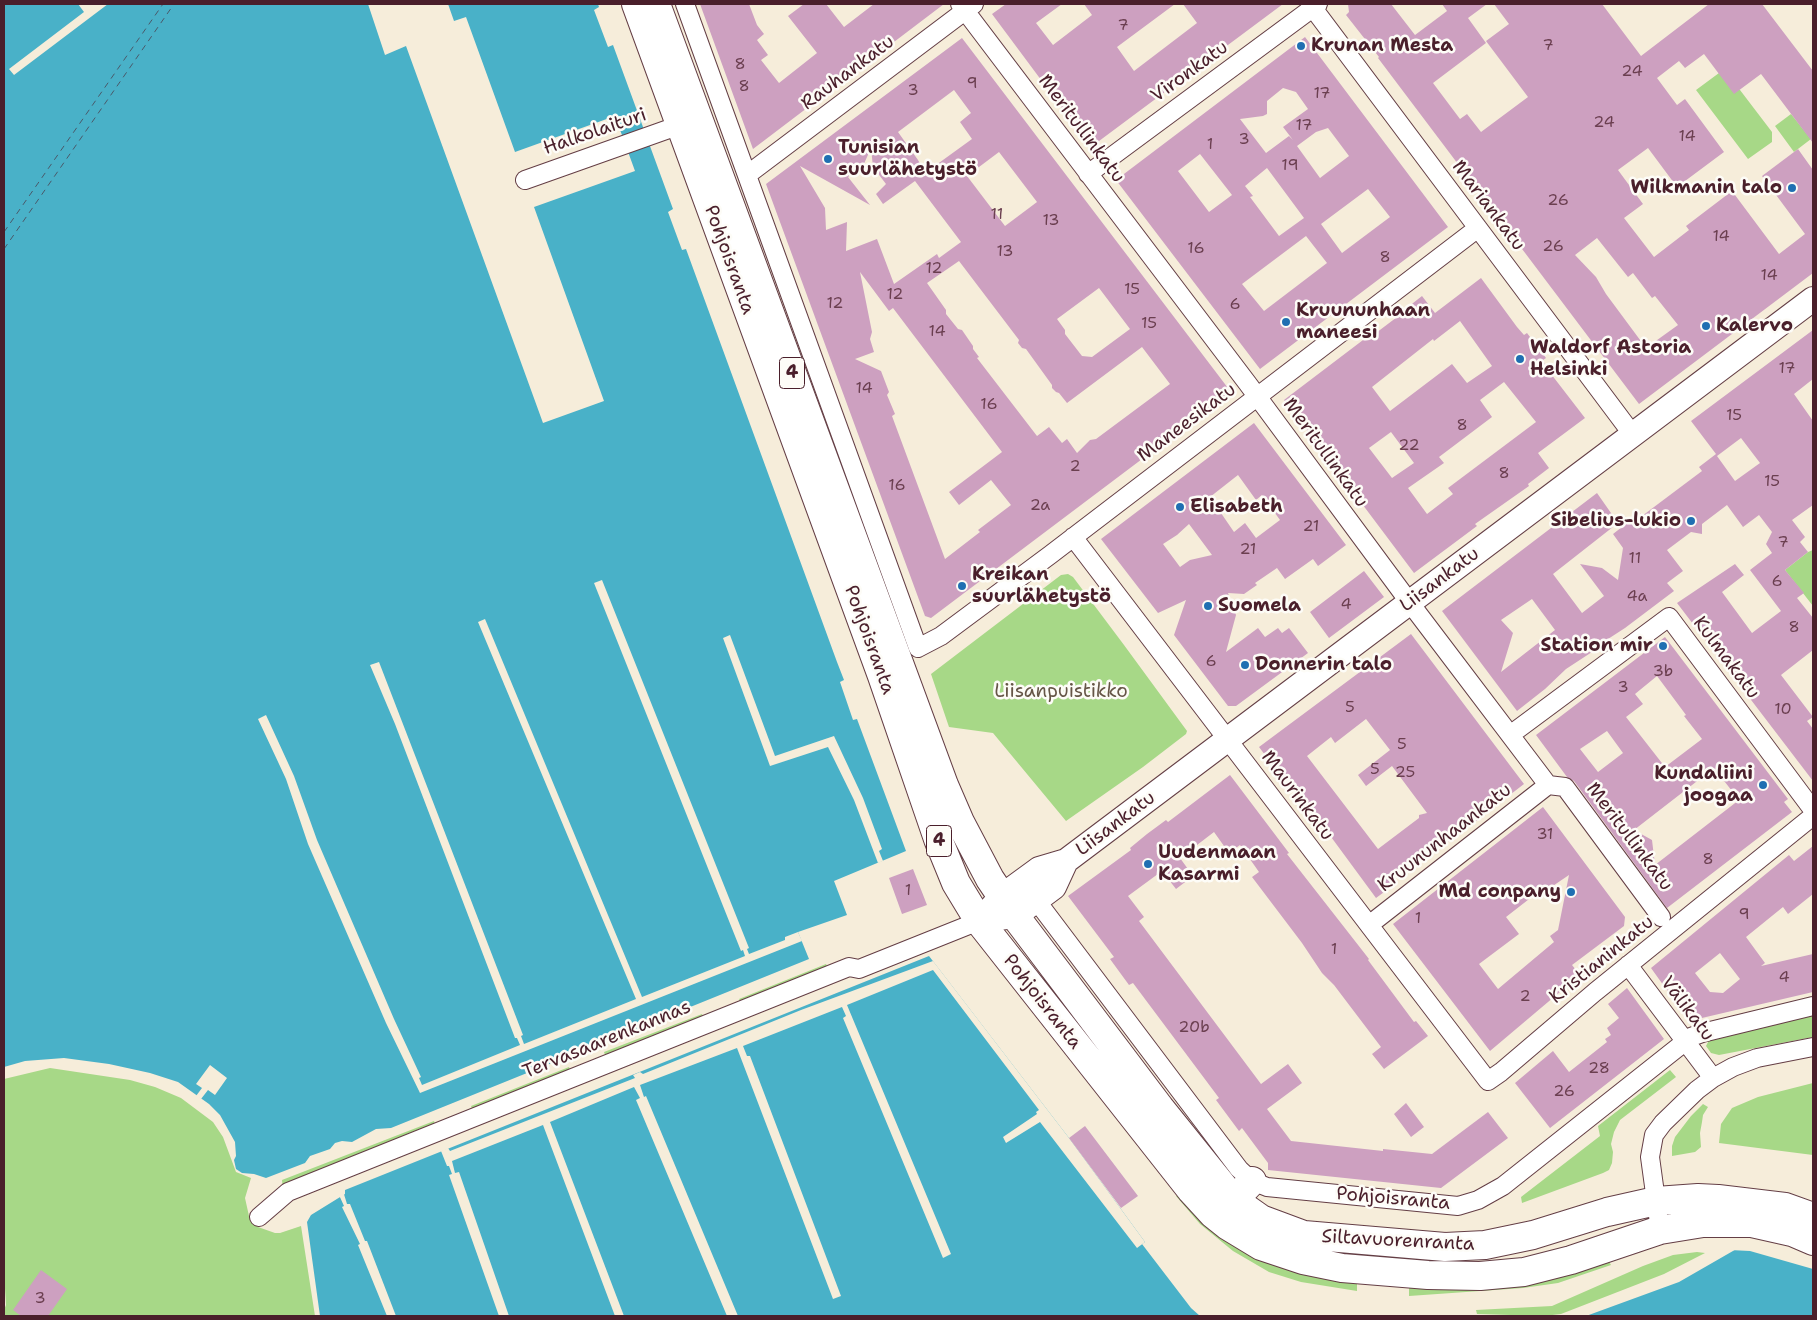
<!DOCTYPE html>
<html>
<head>
<meta charset="utf-8">
<style>
	body { margin:0 }
	#map { position:relative; width:1817px; height:1320px; overflow:hidden; background:#f6edda; font-family:"Shantell Sans",sans-serif }
	canvas { display:block }
	.frame { position:absolute; inset:0; border:5px solid #4a1f2b; pointer-events:none }
</style>
</head>
<body>
<div id="map">
<canvas width="1817" height="1320"></canvas>
<div class="frame"></div>
</div>
<script>
const g = document.querySelector('canvas').getContext('2d');
g.lineJoin = 'round';
function fill(path, color) {
  g.fillStyle = color;
  g.fill(path, 'evenodd');
}
function poly(rows) {
  const path = new Path2D();
  for (const r of rows) {
    path.moveTo(r[0], r[1]);
    for (let i = 2; i < r.length; i += 2) path.lineTo(r[i], r[i + 1]);
  }
  return path;
}
function trace(path, color, width, dash) {
  g.strokeStyle = color;
  g.lineWidth = width;
  g.lineCap = dash ? 'butt' : 'round';
  g.setLineDash(dash || []);
  g.stroke(path);
}
function drawText(font, color, halo, rows, align = 'center') {
  g.font = font + ' "Shantell Sans",sans-serif';
  g.lineWidth = 5;
  g.setLineDash([]);
  g.textBaseline = 'middle';
  g.strokeStyle = halo;
  g.fillStyle = color;
  for (const [text, x, y, turn = 0] of rows) {
    g.save();
    g.translate(x, y);
    g.rotate((+turn || 0) * Math.PI / 180);
    g.textAlign = isNaN(turn) ? turn : align;
    if (halo) g.strokeText(text, 0, 0);
    g.fillText(text, 0, 0);
    g.restore();
  }
}
fill(poly([
	[1719,73,1740,90,1772,132,1772,142,1748,159,1696,90],
	[1791,114,1811,139,1794,152,1775,126],
	[1813,550,1813,606,1785,570,1808,552],
	[1068,574,1073,577,1124,645,1187,731,1186,734,1143,767,1066,821,993,733,949,727,931,674,1061,575],
	[826,964,828,968,741,1003,739,999],
	[702,1014,704,1019,606,1058,604,1052],
	[1813,1015,1813,1037,1719,1055,1711,1053,1706,1046,1709,1040],
	[569,1067,571,1072,473,1111,471,1106],
	[50,1068,130,1080,155,1087,181,1098,213,1122,223,1137,236,1172,251,1178,245,1198,249,1216,258,1227,275,1233,280,1233,301,1226,315,1316,4,1316,4,1310,6,1305,4,1272,4,1079],
	[1670,1070,1676,1077,1620,1120,1614,1132,1611,1144,1613,1152,1612,1163,1609,1170,1603,1173,1522,1203,1521,1197,1600,1136,1598,1126],
	[1813,1083,1813,1155,1719,1143,1721,1124,1732,1108,1758,1097],
	[1703,1104,1708,1107,1703,1115,1702,1122,1700,1133,1701,1147,1695,1152,1672,1156,1672,1146,1675,1137,1691,1116],
	[434,1121,436,1127,283,1189,282,1180],
	[1184,1192,1284,1266,1357,1284,1357,1291,1301,1282,1269,1272,1233,1251,1200,1224,1176,1196],
	[1697,1252,1705,1253,1664,1274,1561,1314,1544,1316,1477,1314,1476,1310,1552,1306,1643,1266,1673,1255],
	[1607,1258,1611,1265,1558,1283,1523,1288,1409,1296,1409,1288]
]), '#a7d887');
fill(poly([
	[4,4,598,4,599,7,594,10,608,47,613,45,673,209,668,212,682,250,686,249,837,662,844,680,840,682,853,720,857,719,906,851,834,881,847,915,798,932,809,959,391,1128,376,1129,352,1142,342,1141,335,1143,330,1149,310,1156,305,1163,266,1178,254,1174,242,1173,236,1169,234,1160,236,1156,235,1142,220,1115,209,1104,178,1082,150,1073,109,1064,64,1058,25,1061,4,1067],
	[929,956,1069,1138,1145,1242,1142,1244,1191,1308,1200,1316,320,1316,307,1222,311,1215,345,1194,345,1190],
	[1813,1205,1813,1316,1586,1316,1679,1282]
]), '#49b1c8');
fill(poly([
	[78,4,108,4,14,75,9,69,84,12],
	[368,4,448,4,454,21,466,17,515,152,615,116,635,171,534,207,604,401,543,423,406,46,385,55],
	[602,580,749,948,747,949,749,954,785,940,785,937,798,932,802,941,420,1093,386,1023,308,844,286,779,258,719,266,715,294,776,317,840,394,1019,421,1077,419,1078,422,1085,520,1045,517,1038,515,1038,395,724,370,665,379,662,523,1035,521,1036,524,1044,636,999,478,622,485,619,642,997,745,956,743,950,741,951,594,583],
	[730,635,775,756,834,736,863,798,882,849,879,851,883,861,878,863,854,800,828,747,770,766,723,638],
	[933,961,1069,1138,1145,1242,1137,1248,1040,1122,1006,1143,1003,1137,1037,1114,1036,1112,1039,1110,933,970,847,1005,951,1254,943,1258,843,1018,846,1016,842,1007,743,1046,747,1056,750,1056,841,1296,833,1299,737,1048,640,1085,644,1097,646,1096,738,1316,727,1316,636,1100,640,1098,634,1087,550,1122,624,1316,615,1316,543,1125,452,1161,455,1173,459,1172,509,1316,499,1316,449,1175,452,1174,449,1166,447,1166,441,1151,448,1148,450,1151,635,1078,633,1075,640,1072,643,1074,801,1010],
	[210,1065,227,1078,215,1095,208,1090,201,1099,196,1096,202,1088,196,1084],
	[343,1191,347,1204,350,1204,365,1241,367,1241,396,1316,387,1316,358,1245,360,1244,342,1207,344,1206,339,1195],
	[1813,1203,1813,1269,1750,1251,1730,1250]
]), '#f6edda');
trace(poly([
	[4,232,163,4],
	[4,249,174,4]
]), '#4a596a', 1, [6, 5]);
fill(poly([
	[700,4,749,4,757,25,764,34,757,40,768,55,761,60,779,83,817,53,788,16,804,4,826,4,844,27,874,4,944,4,753,149],
	[1006,4,1062,4,1036,23,1053,45,1092,15,1084,4,1175,4,1117,47,1134,71,1197,23,1183,4,1283,4,1091,147,992,14],
	[1348,4,1391,4,1415,35,1447,11,1442,4,1487,4,1468,18,1486,43,1433,83,1460,119,1467,114,1481,132,1528,97,1486,41,1509,24,1494,4,1602,4,1641,56,1709,4,1762,4,1813,71,1813,143,1761,74,1734,94,1704,54,1685,68,1679,61,1657,78,1677,105,1685,99,1724,152,1677,187,1648,148,1618,170,1643,204,1624,218,1654,257,1689,230,1686,226,1732,191,1779,254,1805,234,1762,176,1798,149,1813,170,1813,273,1639,404,1378,58,1379,57,1346,15,1349,12],
	[1597,238,1628,277,1633,273,1652,298,1655,296,1678,325,1646,348,1606,294,1596,277,1575,255],
	[1305,37,1448,227,1260,369,1116,180],
	[1283,88,1296,92,1308,109,1283,127,1293,140,1289,136,1266,153,1240,119,1263,116,1267,114,1267,101],
	[1328,128,1349,156,1320,178,1297,146,1316,132],
	[1200,154,1232,195,1209,212,1178,171],
	[1267,168,1304,218,1279,236,1250,197,1253,196,1245,186],
	[1368,189,1390,217,1342,253,1321,224],
	[1306,236,1327,263,1264,311,1242,284],
	[962,38,1231,392,931,618,925,616,766,184],
	[954,90,971,113,960,122,972,139,925,173,918,160,898,132],
	[871,148,873,167,886,184,876,194,883,204,915,181,961,242,939,258,937,254,894,284,877,239,846,251,847,222,826,230,825,208,800,166,870,205,848,177,863,166],
	[999,152,1037,202,1005,226,967,176],
	[959,261,1019,340,1018,343,1022,348,1026,349,1052,385,1052,388,1056,392,1059,393,1067,403,1142,347,1170,384,1096,439,1090,440,1077,453,1067,439,1062,443,1049,427,1037,436,977,358,979,357,973,349,973,346,962,330,958,329,946,314,946,310,927,283],
	[860,272,889,311,893,308,1002,452,949,492,959,505,991,480,1011,505,978,530,980,532,945,559,892,416,895,414,887,395,889,392,881,371,855,359,874,352,870,339,872,332],
	[1099,288,1130,329,1092,357,1082,356,1065,334,1065,330,1057,319],
	[1481,278,1517,327,1524,335,1527,333,1546,358,1543,360,1548,370,1585,418,1538,453,1549,468,1528,484,1529,486,1475,524,1477,526,1414,573,1284,400,1367,337,1368,339,1409,308,1408,307,1422,296,1435,313],
	[1460,321,1492,366,1467,383,1452,364,1390,411,1372,387,1433,339,1434,341],
	[1504,382,1536,422,1448,488,1453,494,1427,514,1408,488,1444,463,1439,457,1492,417,1480,400],
	[1391,432,1414,463,1392,478,1369,448],
	[1813,330,1813,379,1794,394,1813,421,1813,505,1792,520,1805,537,1800,542,1808,552,1785,570,1804,593,1797,598,1813,618,1813,650,1781,675,1813,717,1807,721,1813,729,1813,781,1677,603,1735,564,1744,575,1722,592,1752,633,1781,611,1750,570,1772,553,1766,544,1772,532,1759,515,1743,527,1727,505,1702,524,1702,534,1691,532,1667,550,1683,571,1667,583,1674,591,1625,628,1591,650,1592,652,1566,669,1545,689,1517,711,1442,611,1597,493,1618,523,1553,574,1582,613,1604,596,1580,564,1602,568,1618,580,1623,548,1613,534,1640,513,1642,516,1702,471,1699,467,1716,454,1691,421],
	[1741,438,1760,463,1735,481,1717,456],
	[1532,599,1555,630,1501,672,1513,633,1501,620],
	[1254,423,1346,545,1318,566,1313,559,1285,579,1277,568,1255,583,1257,585,1244,594,1228,593,1236,615,1226,652,1258,628,1265,637,1278,628,1282,633,1289,628,1308,653,1236,706,1228,706,1174,635,1186,600,1158,613,1101,539],
	[1238,475,1256,500,1262,495,1280,520,1256,538,1245,523,1234,532,1210,497],
	[1189,524,1212,555,1190,560,1180,567,1163,544,1177,535],
	[1364,571,1384,597,1329,638,1310,612],
	[1411,634,1524,784,1449,842,1448,840,1439,846,1437,843,1390,877,1395,884,1376,898,1284,773,1280,775,1259,747],
	[1366,719,1390,750,1358,775,1366,786,1392,766,1427,813,1419,815,1419,818,1378,849,1307,756,1331,737,1335,743],
	[1665,637,1788,799,1784,802,1792,812,1667,908,1574,781,1567,777,1536,735],
	[1657,676,1686,715,1684,716,1702,739,1665,767,1626,717,1643,704,1635,694],
	[1607,731,1623,753,1598,772,1580,749],
	[1714,768,1739,800,1655,865,1652,840,1634,830],
	[1230,775,1289,853,1287,854,1369,959,1368,960,1414,1022,1416,1021,1428,1036,1384,1069,1372,1054,1381,1047,1334,985,1322,973,1302,943,1252,877,1259,872,1240,845,1229,853,1214,832,1180,858,1193,876,1176,889,1162,871,1128,896,1144,917,1139,921,1261,1084,1288,1064,1302,1083,1267,1109,1291,1141,1383,1151,1383,1149,1432,1154,1488,1112,1508,1138,1441,1188,1268,1170,1268,1163,1242,1128,1239,1131,1216,1100,1219,1098,1133,983,1129,985,1110,959,1114,957,1068,896,1131,850,1130,848,1147,834,1166,820,1168,822],
	[1543,807,1625,917,1624,926,1572,965,1580,975,1490,1051,1393,924],
	[1569,875,1558,930,1550,936,1554,942,1498,989,1479,964,1519,934,1506,917,1533,896,1538,896],
	[1813,846,1813,894,1788,914,1783,907,1746,937,1765,963,1761,966,1813,954,1813,992,1689,1021,1651,968,1789,855,1794,861],
	[1720,953,1740,979,1723,993,1710,992,1695,973],
	[913,869,927,905,902,914,889,878],
	[1627,988,1664,1039,1550,1128,1515,1083,1553,1051,1569,1072,1607,1042,1605,1039,1611,1035,1607,1028,1619,1018,1608,1004],
	[1406,1103,1424,1127,1411,1137,1394,1114],
	[1085,1126,1138,1196,1121,1208,1069,1138],
	[41,1270,67,1289,48,1316,21,1316,13,1310]
]), '#cda0c0');
const street = poly([
	[685,4,918,648,941,636,1050,555,1478,228],
	[960,4,1248,384,1410,603,1548,785,1565,787,1661,917],
	[1310,4,1633,435],
	[1088,174,1318,4],
	[747,175,974,4],
	[525,180,680,125],
	[1073,537,1488,1081,1501,1072,1595,992,1813,816],
	[1510,735,1669,617,1813,810],
	[1036,900,1239,1169,1252,1181,1267,1187,1458,1206,1478,1200,1503,1186,1691,1037,1702,1033,1813,1006],
	[1369,925,1548,785],
	[1628,965,1713,1078],
	[259,1217,288,1192,849,967,859,969,979,921],
	[1660,1230,1650,1157,1654,1135,1663,1123,1697,1090,1713,1078,1733,1067,1757,1058,1813,1047]
]);
const secondary = poly([
	[998,918,1015,916,1054,887,1066,861],
	[979,921,1002,896,1039,869,1066,861,1813,299]
]);
const primary = poly([
	[636,4,882,676,938,839,956,883,979,921,1191,1190,1213,1214,1228,1226,1261,1246,1303,1260,1342,1268,1428,1275,1480,1276,1524,1272,1571,1260,1660,1230,1703,1223,1752,1223,1792,1232,1813,1241],
	[656,4,944,785,960,822,990,879,1015,916,1160,1108,1234,1200,1261,1219,1304,1235,1445,1247,1485,1245,1533,1235,1607,1212,1656,1201,1698,1198,1718,1199,1785,1207,1813,1217],
	[1234,1200,1252,1181]
]);
trace(street, '#643e45', 20);
trace(secondary, '#643e45', 26);
trace(primary, '#643e45', 30);
trace(street, '#fff', 18);
trace(secondary, '#fff', 24);
trace(primary, '#fff', 28);
for (const [x, y, r, color] of [
	[1301,46,5,"#1f6fb2"],
	[828,159,5,"#1f6fb2"],
	[1792,188,5,"#1f6fb2"],
	[1286,322,5,"#1f6fb2"],
	[1706,326,5,"#1f6fb2"],
	[1520,359,5,"#1f6fb2"],
	[1180,507,5,"#1f6fb2"],
	[1691,521,5,"#1f6fb2"],
	[962,586,5,"#1f6fb2"],
	[1208,606,5,"#1f6fb2"],
	[1663,646,5,"#1f6fb2"],
	[1245,665,5,"#1f6fb2"],
	[1763,785,5,"#1f6fb2"],
	[1148,864,5,"#1f6fb2"],
	[1571,892,5,"#1f6fb2"]
]) {
  const dot = new Path2D();
  dot.arc(x, y, r, 0, 2 * Math.PI);
  g.fillStyle = color;
  g.fill(dot);
  trace(dot, '#fdfcf7', 2);
}
drawText('16px', '#6b3f50', null, [
	["7",1123,26],
	["7",1548,46],
	["8",740,65],
	["24",1632,72],
	["9",972,84],
	["8",744,87],
	["3",913,91],
	["17",1322,94],
	["24",1604,123],
	["17",1304,126],
	["14",1687,137],
	["3",1244,140],
	["1",1210,145],
	["19",1290,166],
	["26",1558,201],
	["11",997,215],
	["13",1051,221],
	["14",1721,237],
	["26",1553,247],
	["16",1196,249],
	["13",1005,252],
	["8",1385,258],
	["12",934,269],
	["14",1769,276],
	["15",1132,290],
	["12",895,295],
	["12",835,304],
	["6",1235,305],
	["15",1149,324],
	["14",937,332],
	["17",1787,369],
	["14",864,389],
	["16",989,405],
	["15",1734,416],
	["8",1462,426],
	["22",1409,446],
	["2",1075,467],
	["8",1504,474],
	["15",1772,482],
	["16",897,486],
	["2a",1040,506],
	["21",1311,527],
	["7",1783,543],
	["21",1248,550],
	["11",1635,559],
	["6",1777,582],
	["4a",1637,597],
	["4",1346,605],
	["8",1794,628],
	["6",1211,662],
	["3b",1663,672],
	["3",1623,688],
	["5",1350,708],
	["10",1783,710],
	["5",1402,745],
	["5",1375,770],
	["25",1405,773],
	["31",1545,835],
	["8",1708,860],
	["1",908,891],
	["9",1744,915],
	["1",1418,919],
	["1",1334,950],
	["4",1784,978],
	["2",1525,997],
	["20b",1194,1028],
	["28",1599,1069],
	["26",1564,1092],
	["3",40,1299]
]);
for (const [x, y, w] of [
	[792,373,25],
	[939,841,25]
]) {
  const box = new Path2D();
  box.roundRect(x - w / 2, y - 15.5, w, 31, 4);
  g.fillStyle = '#fdfcf7';
  g.fill(box);
  trace(box, '#4a1f2b', 1);
}
drawText('bold 18px', '#4a1f2b', null, [
	["4",792,373],
	["4",939,841]
]);
drawText('bold 19px', '#4a1f2b', '#fdfcf7', [
	["Krunan Mesta",1311,46],
	["Tunisian",838,148],
	["suurlähetystö",838,170],
	["Wilkmanin talo",1782,188,"right"],
	["Kruununhaan",1296,311],
	["maneesi",1296,333],
	["Kalervo",1716,326],
	["Waldorf Astoria",1530,348],
	["Helsinki",1530,370],
	["Elisabeth",1190,507],
	["Sibelius-lukio",1681,521,"right"],
	["Kreikan",972,575],
	["suurlähetystö",972,597],
	["Suomela",1218,606],
	["Station mir",1653,646,"right"],
	["Donnerin talo",1255,665],
	["Kundaliini",1753,774,"right"],
	["joogaa",1753,796,"right"],
	["Uudenmaan",1158,853],
	["Kasarmi",1158,875],
	["Md conpany",1561,892,"right"]
], 'left');
drawText('19px', '#4a1f2b', '#fdfcf7', [
	["Vironkatu",1190,72,-36],
	["Rauhankatu",848,73,-37],
	["Meritullinkatu",1081,129,53],
	["Halkolaituri",595,132,-19],
	["Mariankatu",1488,206,53],
	["Pohjoisranta",729,260,70],
	["Maneesikatu",1187,423,-37],
	["Meritullinkatu",1325,453,54],
	["Liisankatu",1440,580,-37],
	["Pohjoisranta",869,640,70],
	["Kulmakatu",1726,658,53],
	["Maurinkatu",1297,796,53],
	["Liisankatu",1116,824,-37],
	["Meritullinkatu",1629,837,53],
	["Kruununhaankatu",1445,838,-38],
	["Kristianinkatu",1602,960,-39],
	["Pohjoisranta",1042,1002,52],
	["Välikatu",1687,1009,53],
	["Tervasaarenkannas",607,1040,-22],
	["Pohjoisranta",1393,1199,5],
	["Siltavuorenranta",1398,1241,3]
]);
drawText('19px', '#665647', '#fdfcf7', [
	["Liisanpuistikko",1061,692]
]);
</script>
</body>
</html>
